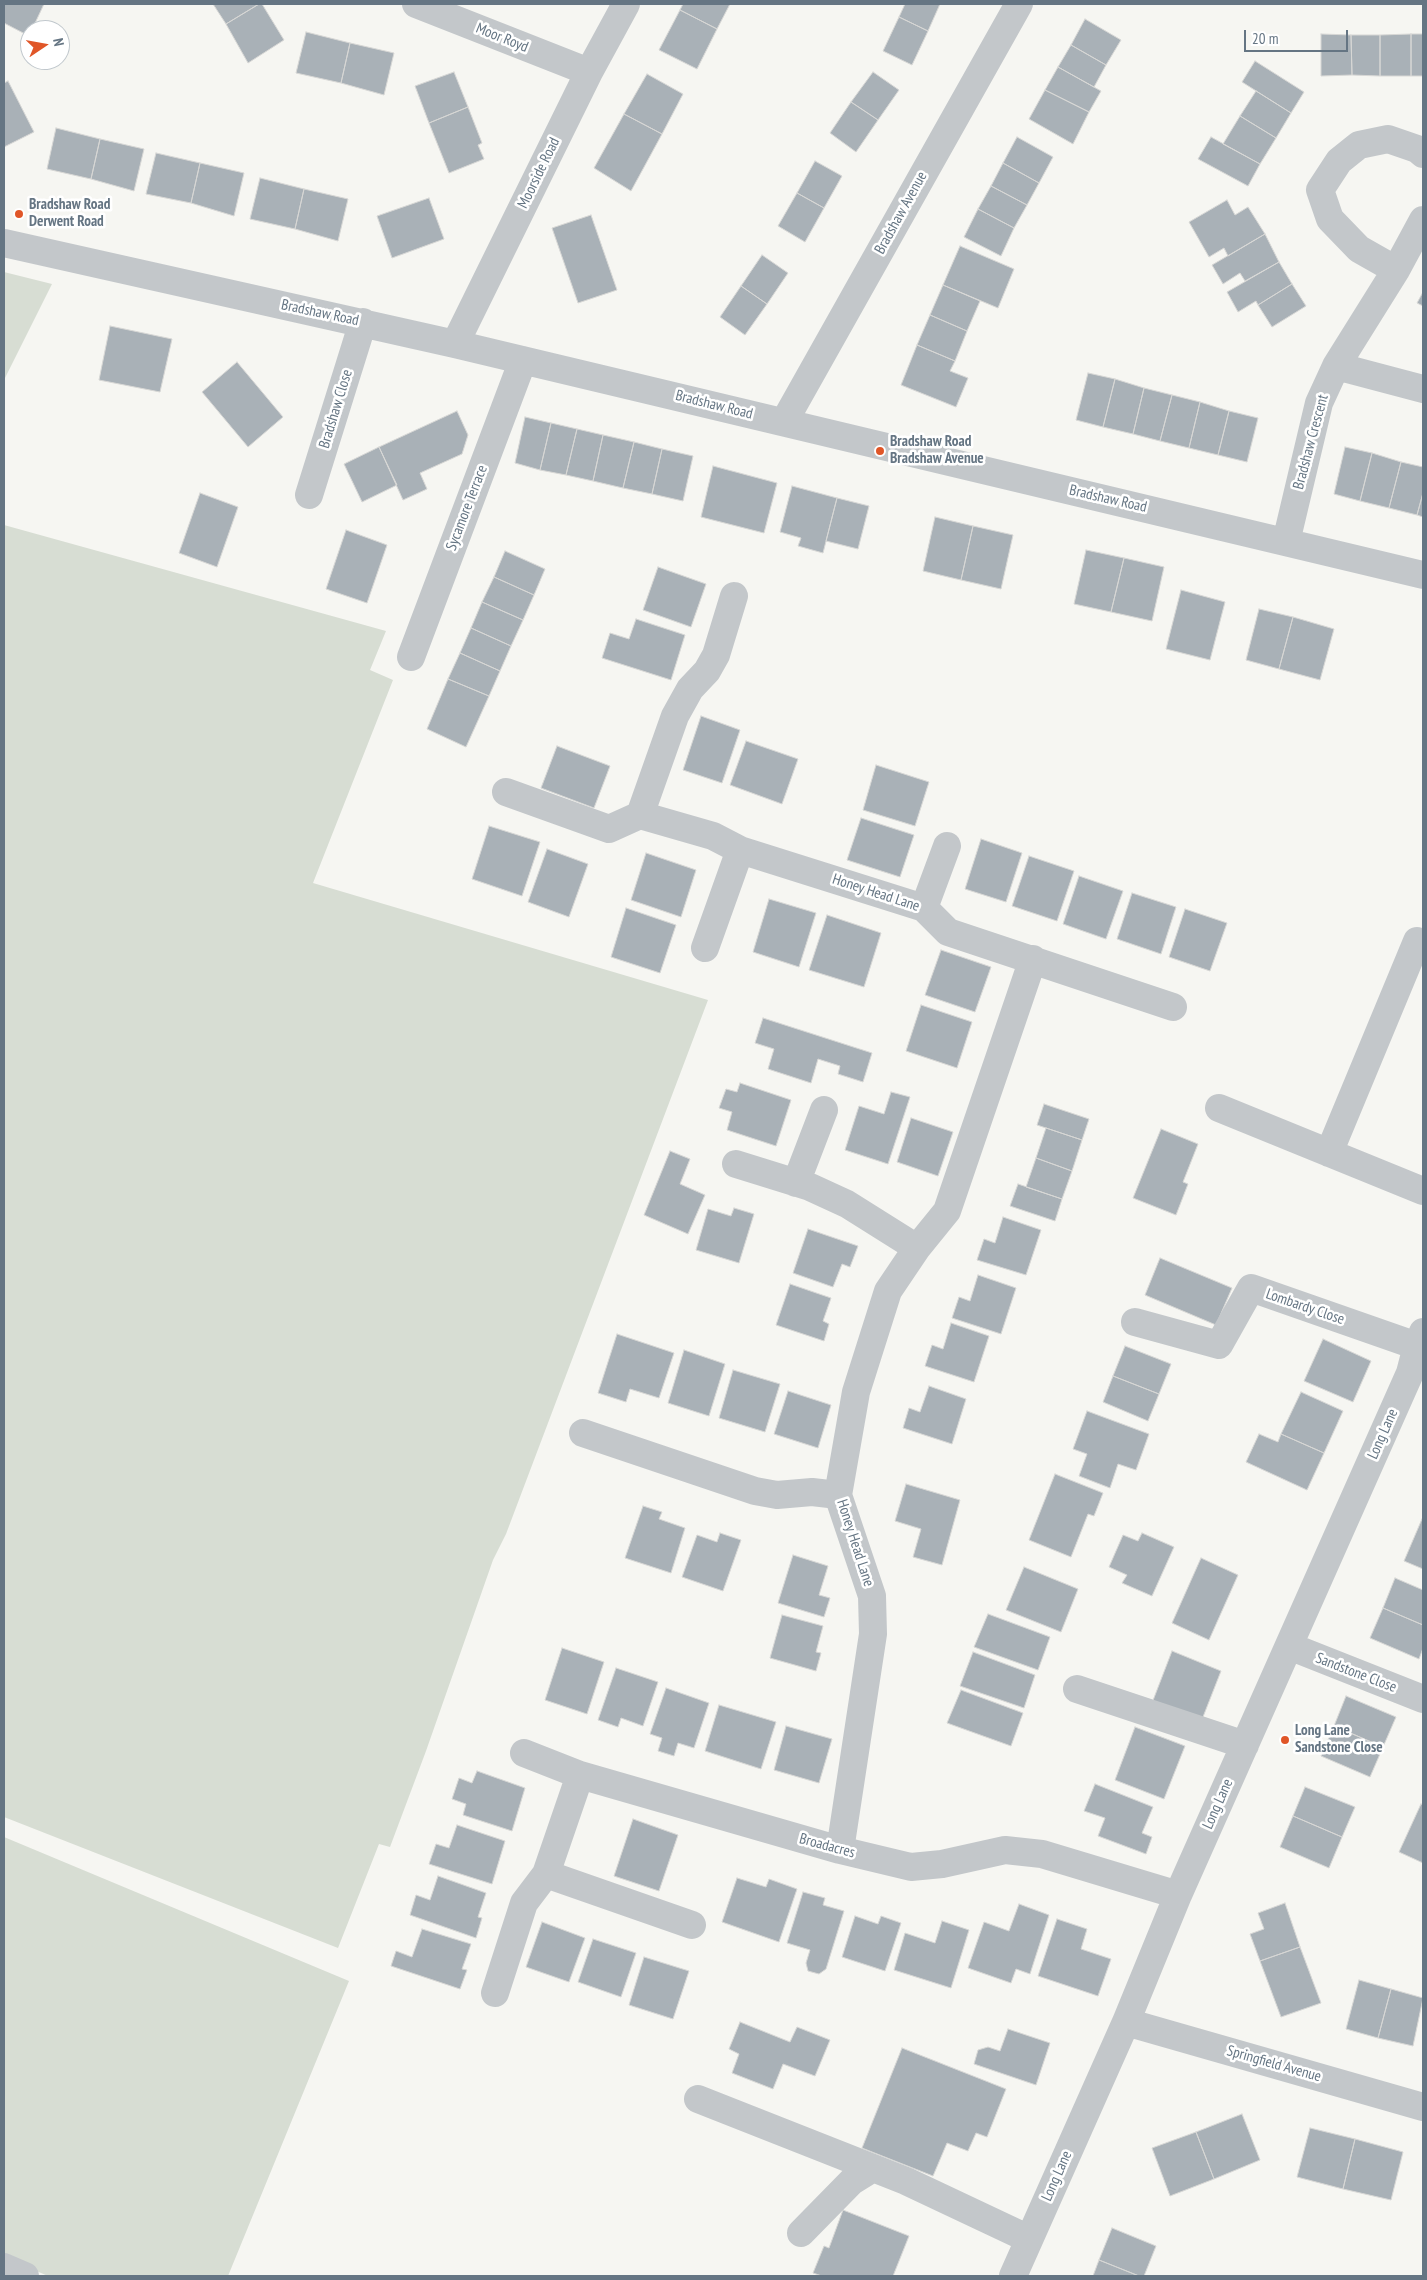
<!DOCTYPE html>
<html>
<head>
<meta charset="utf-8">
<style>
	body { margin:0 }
	#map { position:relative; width:1427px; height:2280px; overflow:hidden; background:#f6f6f2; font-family:"PT Sans Narrow",sans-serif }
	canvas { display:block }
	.frame { position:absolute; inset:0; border:5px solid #657583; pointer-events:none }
	.north { position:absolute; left:20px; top:20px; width:50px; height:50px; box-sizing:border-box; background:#fff; border:1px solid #c1c8cd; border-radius:50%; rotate:78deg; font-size:14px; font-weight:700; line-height:20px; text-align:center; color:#657583 }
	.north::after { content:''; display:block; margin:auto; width:18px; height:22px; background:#e05628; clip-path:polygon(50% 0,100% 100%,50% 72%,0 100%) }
	.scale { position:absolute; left:1244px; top:30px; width:104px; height:22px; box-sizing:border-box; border:2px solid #657583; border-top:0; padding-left:6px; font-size:15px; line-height:18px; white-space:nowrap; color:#657583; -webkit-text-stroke:4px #fff; paint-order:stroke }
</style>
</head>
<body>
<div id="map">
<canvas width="1427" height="2280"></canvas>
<div class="frame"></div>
<div class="north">N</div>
<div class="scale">20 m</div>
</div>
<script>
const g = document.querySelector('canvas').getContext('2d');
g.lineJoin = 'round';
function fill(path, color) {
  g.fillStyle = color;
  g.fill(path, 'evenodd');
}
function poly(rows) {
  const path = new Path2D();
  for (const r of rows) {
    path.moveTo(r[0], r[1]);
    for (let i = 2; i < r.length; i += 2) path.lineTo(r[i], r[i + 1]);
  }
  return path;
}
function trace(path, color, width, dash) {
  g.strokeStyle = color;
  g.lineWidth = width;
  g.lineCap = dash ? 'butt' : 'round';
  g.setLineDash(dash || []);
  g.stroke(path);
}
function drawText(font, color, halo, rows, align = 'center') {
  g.font = font + ' "PT Sans Narrow",sans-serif';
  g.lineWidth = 5;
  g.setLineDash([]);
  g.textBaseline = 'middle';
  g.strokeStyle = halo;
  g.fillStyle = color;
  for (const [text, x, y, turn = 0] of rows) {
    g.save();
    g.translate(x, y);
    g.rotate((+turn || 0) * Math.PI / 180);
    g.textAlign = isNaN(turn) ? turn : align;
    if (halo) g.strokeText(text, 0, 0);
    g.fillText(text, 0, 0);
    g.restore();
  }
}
fill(poly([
	[4,272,52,284,4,380],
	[4,525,386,631,370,670,393,680,313,883,708,1000,506,1534,493,1560,426,1751,390,1847,379,1844,338,1948,4,1817],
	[4,1837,349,1981,228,2276,48,2276,4,2257]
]), '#d7ddd3');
const building = poly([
	[4,4,44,4,29,36,4,23,4,4],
	[213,4,259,4,226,24,213,4],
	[259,4,262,4,284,40,248,63,226,24,259,4],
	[683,4,730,4,717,29,680,10,683,4],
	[905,4,940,4,928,31,899,17,905,4],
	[680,10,717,29,697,69,659,50,680,10],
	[899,17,928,31,912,65,883,51,899,17],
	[1085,19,1121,40,1106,65,1071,45,1085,19],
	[306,32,350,43,341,83,296,73,306,32],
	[1321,34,1351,35,1352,75,1321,76,1321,34],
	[1411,34,1411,76,1380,76,1380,35,1411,34],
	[1411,34,1423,34,1423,76,1411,76,1411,34],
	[1351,35,1380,35,1380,76,1352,75,1351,35],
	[350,43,394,53,384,95,341,83,350,43],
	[1071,45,1106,65,1094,87,1058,67,1071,45],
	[1255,61,1304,92,1291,113,1242,82,1255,61],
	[1058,67,1101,91,1089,112,1045,90,1058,67],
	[454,72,468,107,429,123,415,86,454,72],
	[873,72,899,90,878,120,851,102,873,72],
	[647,74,683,94,662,134,624,114,647,74],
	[8,81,34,132,4,147,4,83,8,81],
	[1045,90,1089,112,1073,144,1029,119,1045,90],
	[1256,91,1291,113,1276,138,1240,116,1256,91],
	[851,102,878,120,856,152,830,133,851,102],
	[468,107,482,143,478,145,484,159,449,173,429,123,468,107],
	[624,114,662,134,631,191,594,168,624,114],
	[1240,116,1276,138,1260,164,1223,144,1240,116],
	[56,128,100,139,91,179,47,169,56,128],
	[1017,137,1053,157,1039,183,1003,163,1017,137],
	[1211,137,1260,164,1248,186,1198,159,1211,137],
	[100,139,144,149,134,191,91,179,100,139],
	[156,153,200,163,191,203,146,194,156,153],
	[815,161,842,176,824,208,797,193,815,161],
	[200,163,244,173,234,216,191,203,200,163],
	[1003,163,1039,183,1027,205,991,186,1003,163],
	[260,178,304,189,295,229,250,219,260,178],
	[991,186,1027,205,1014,228,978,209,991,186],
	[304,189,348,199,338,241,295,229,304,189],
	[797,193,824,208,805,242,778,226,797,193],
	[429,198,444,239,392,258,377,216,429,198],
	[1227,200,1235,215,1248,207,1265,234,1228,256,1224,248,1209,257,1189,222,1227,200],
	[978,209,1014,228,1001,256,964,237,978,209],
	[591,215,617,290,578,303,552,228,591,215],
	[1265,234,1279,262,1245,281,1240,273,1223,284,1212,265,1265,234],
	[960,246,1014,269,998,308,943,285,960,246],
	[762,255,788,273,767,304,741,286,762,255],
	[1279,262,1292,284,1258,305,1256,301,1238,312,1227,292,1279,262],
	[1292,284,1306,306,1272,327,1258,305,1292,284],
	[943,285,980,301,967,331,930,315,943,285],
	[741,286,767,304,745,335,720,317,741,286],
	[1423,292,1423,306,1417,303,1423,292],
	[930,315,967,331,955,361,917,345,930,315],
	[110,326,172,339,160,392,99,380,110,326],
	[917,345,955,361,950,371,968,378,956,407,901,385,917,345],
	[237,362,283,417,248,447,202,392,237,362],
	[1088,373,1115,379,1103,427,1076,420,1088,373],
	[1115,379,1144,388,1133,434,1103,427,1115,379],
	[1144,388,1172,395,1160,441,1133,434,1144,388],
	[1172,395,1200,402,1189,448,1160,441,1172,395],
	[1200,402,1229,411,1218,455,1189,448,1200,402],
	[457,411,468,435,462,454,420,473,427,489,403,500,379,447,457,411],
	[1229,411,1258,418,1247,462,1218,455,1229,411],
	[525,417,551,423,540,470,515,463,525,417],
	[551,423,577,429,566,475,540,470,551,423],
	[577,429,603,435,593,481,566,475,577,429],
	[603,435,634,442,623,488,593,481,603,435],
	[634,442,662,449,652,494,623,488,634,442],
	[379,447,397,485,362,502,344,464,379,447],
	[1345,447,1372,453,1360,501,1334,494,1345,447],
	[662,449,693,456,683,501,652,494,662,449],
	[1372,453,1401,462,1389,508,1360,501,1372,453],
	[1401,462,1423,467,1423,493,1417,515,1389,508,1401,462],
	[713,466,777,483,764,533,701,517,713,466],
	[792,486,837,498,823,553,798,546,801,538,780,532,792,486],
	[200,493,238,507,217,567,179,553,200,493],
	[1423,493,1423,517,1417,515,1423,493],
	[837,498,869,506,858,549,826,541,837,498],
	[935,517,973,526,961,580,923,571,935,517],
	[973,526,1013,535,1001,589,961,580,973,526],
	[346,530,387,545,367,603,326,589,346,530],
	[1086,550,1124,558,1111,612,1074,604,1086,550],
	[505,551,545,569,534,595,494,577,505,551],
	[1124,558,1164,567,1152,621,1111,612,1124,558],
	[658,567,706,584,691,627,643,610,658,567],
	[494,577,534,595,523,620,482,602,494,577],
	[1181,590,1225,602,1210,660,1166,649,1181,590],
	[482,602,523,620,511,646,471,628,482,602],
	[1259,609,1293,617,1279,669,1246,660,1259,609],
	[1293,617,1334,629,1320,680,1279,669,1293,617],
	[636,619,685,635,671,680,602,658,610,633,629,639,636,619],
	[471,628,511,646,500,671,460,653,471,628],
	[460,653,500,671,489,696,448,679,460,653],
	[448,679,489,696,466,747,427,729,448,679],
	[701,716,740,730,722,783,683,770,701,716],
	[746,741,798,759,782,804,730,785,746,741],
	[557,746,610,766,594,808,541,788,557,746],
	[876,765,929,782,915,826,863,810,876,765],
	[861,818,914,835,900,877,847,860,861,818],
	[489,826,540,842,522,896,472,879,489,826],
	[981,839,1022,853,1006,902,965,889,981,839],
	[547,849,588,864,569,917,528,902,547,849],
	[646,853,696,870,681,917,631,900,646,853],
	[1029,856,1074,871,1057,921,1012,906,1029,856],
	[1079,876,1123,891,1106,939,1063,924,1079,876],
	[1132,893,1176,907,1161,954,1117,939,1132,893],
	[769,899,816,913,799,967,753,952,769,899],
	[626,908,676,925,660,973,611,957,626,908],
	[1185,909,1227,923,1210,971,1169,957,1185,909],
	[827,915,881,933,864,987,809,970,827,915],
	[941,950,991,967,975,1012,925,995,941,950],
	[921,1005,972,1022,957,1068,906,1051,921,1005],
	[763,1018,872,1053,863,1082,838,1074,840,1066,818,1059,811,1083,768,1069,774,1049,755,1043,763,1018],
	[740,1083,791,1100,776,1146,727,1130,732,1112,719,1108,726,1089,737,1092,740,1083],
	[891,1092,910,1097,888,1164,845,1150,859,1106,884,1114,891,1092],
	[1044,1104,1089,1119,1082,1140,1037,1125,1044,1104],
	[911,1118,953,1132,938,1176,897,1162,911,1118],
	[1046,1128,1082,1140,1072,1171,1036,1158,1046,1128],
	[1161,1129,1198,1144,1183,1182,1188,1184,1176,1215,1133,1198,1161,1129],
	[670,1151,690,1159,680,1184,705,1195,688,1234,644,1215,670,1151],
	[1036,1158,1072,1171,1062,1199,1026,1187,1036,1158],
	[1018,1184,1062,1199,1055,1221,1010,1206,1018,1184],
	[734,1208,754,1214,739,1263,696,1250,708,1209,731,1216,734,1208],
	[1003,1217,1041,1230,1026,1275,977,1260,984,1239,995,1243,1003,1217],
	[808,1229,858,1246,850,1267,842,1264,833,1287,793,1273,808,1229],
	[1160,1258,1232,1288,1216,1325,1145,1295,1160,1258],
	[978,1275,1016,1288,1001,1334,952,1318,959,1297,970,1301,978,1275],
	[790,1284,831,1298,823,1321,829,1324,824,1341,776,1325,790,1284],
	[951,1323,989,1336,974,1382,925,1366,932,1345,943,1349,951,1323],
	[617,1334,674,1353,659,1398,630,1389,626,1402,598,1393,617,1334],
	[1323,1339,1371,1361,1353,1402,1304,1381,1323,1339],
	[1125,1346,1171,1364,1159,1394,1113,1376,1125,1346],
	[684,1350,725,1364,709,1416,668,1403,684,1350],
	[733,1370,780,1384,765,1432,719,1418,733,1370],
	[1113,1376,1159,1394,1148,1421,1103,1402,1113,1376],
	[929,1386,966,1399,952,1444,903,1428,909,1408,920,1412,929,1386],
	[788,1391,831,1405,818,1448,774,1434,788,1391],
	[1301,1392,1343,1411,1324,1453,1281,1434,1301,1392],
	[1087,1411,1149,1434,1136,1470,1118,1464,1110,1488,1079,1476,1087,1454,1073,1449,1087,1411],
	[1259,1434,1278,1442,1281,1434,1324,1453,1307,1490,1246,1462,1259,1434],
	[1055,1474,1103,1493,1094,1516,1088,1514,1071,1557,1029,1540,1055,1474],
	[906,1484,960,1500,942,1565,913,1557,921,1529,895,1521,906,1484],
	[643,1506,662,1512,659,1519,685,1528,671,1573,625,1558,643,1506],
	[1422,1519,1423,1519,1423,1569,1404,1561,1422,1519],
	[720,1533,741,1540,723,1591,682,1577,697,1535,717,1542,720,1533],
	[1142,1533,1174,1547,1152,1596,1122,1583,1127,1575,1109,1567,1123,1535,1138,1541,1142,1533],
	[793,1555,828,1566,819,1595,830,1598,824,1617,778,1603,793,1555],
	[1201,1558,1238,1575,1209,1640,1172,1623,1201,1558],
	[1024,1567,1078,1589,1061,1632,1006,1610,1024,1567],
	[1395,1578,1423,1590,1423,1625,1383,1608,1395,1578],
	[1383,1608,1423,1625,1423,1648,1419,1659,1370,1638,1383,1608],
	[988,1614,1050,1637,1038,1670,974,1647,988,1614],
	[782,1615,823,1626,816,1652,821,1653,816,1671,770,1658,782,1615],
	[562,1648,604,1662,587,1714,545,1700,562,1648],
	[1172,1651,1221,1671,1201,1722,1152,1703,1172,1651],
	[973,1652,1035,1675,1024,1708,960,1686,973,1652],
	[616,1668,658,1682,643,1726,621,1718,618,1727,598,1720,616,1668],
	[666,1688,709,1703,694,1748,678,1743,674,1756,658,1751,662,1738,650,1734,666,1688],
	[961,1690,1023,1713,1011,1746,947,1723,961,1690],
	[1346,1696,1396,1717,1383,1747,1334,1726,1346,1696],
	[719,1705,776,1722,761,1769,705,1751,719,1705],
	[786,1726,832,1739,819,1783,774,1770,786,1726],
	[1334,1726,1383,1747,1370,1777,1321,1756,1334,1726],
	[1135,1727,1185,1746,1164,1799,1115,1780,1135,1727],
	[477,1771,525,1788,512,1831,463,1815,466,1804,452,1799,459,1778,472,1783,477,1771],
	[1095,1784,1153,1807,1142,1833,1152,1837,1146,1854,1098,1836,1105,1818,1084,1811,1095,1784],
	[1305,1787,1355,1807,1342,1837,1293,1816,1305,1787],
	[1421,1804,1423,1805,1423,1863,1399,1852,1421,1804],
	[1293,1816,1342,1837,1329,1868,1280,1847,1293,1816],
	[633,1819,678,1835,659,1891,614,1876,633,1819],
	[457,1825,505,1841,492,1884,429,1864,436,1844,449,1848,457,1825],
	[438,1876,486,1893,478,1917,482,1918,476,1938,410,1915,416,1895,430,1900,438,1876],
	[737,1878,766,1887,769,1879,797,1889,779,1942,722,1922,737,1878],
	[803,1892,825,1898,823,1905,844,1911,826,1969,819,1974,808,1971,806,1963,810,1950,787,1943,803,1892],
	[1285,1903,1300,1947,1260,1961,1250,1934,1264,1929,1258,1913,1285,1903],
	[1019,1904,1049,1915,1030,1974,1016,1969,1011,1983,968,1968,984,1922,1009,1931,1019,1904],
	[855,1916,878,1924,881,1916,901,1923,885,1971,842,1957,855,1916],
	[1057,1919,1087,1929,1081,1949,1111,1959,1098,1996,1038,1976,1057,1919],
	[942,1921,969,1930,951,1988,894,1970,905,1933,935,1943,942,1921],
	[542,1922,585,1938,569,1982,526,1967,542,1922],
	[422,1929,471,1944,462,1969,467,1970,460,1989,391,1966,396,1951,412,1957,422,1929],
	[593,1939,636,1953,621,1997,578,1982,593,1939],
	[1300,1947,1321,2003,1281,2017,1260,1961,1300,1947],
	[644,1957,689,1971,673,2019,629,2005,644,1957],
	[1359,1980,1391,1989,1378,2038,1346,2029,1359,1980],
	[1391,1989,1423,1998,1413,2046,1378,2038,1391,1989],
	[740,2022,790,2042,797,2027,830,2040,815,2076,783,2064,773,2089,732,2073,739,2054,729,2049,740,2022],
	[1008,2029,1050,2043,1036,2085,974,2064,978,2050,988,2047,1000,2051,1008,2029],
	[902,2048,1006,2089,987,2137,976,2133,968,2151,947,2143,933,2176,862,2148,902,2048],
	[1242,2114,1260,2160,1214,2179,1196,2132,1242,2114],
	[1310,2128,1355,2139,1343,2189,1297,2177,1310,2128],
	[1196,2132,1214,2179,1170,2196,1152,2148,1196,2132],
	[1355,2139,1403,2152,1391,2200,1343,2189,1355,2139],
	[843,2210,909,2236,893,2276,822,2276,813,2273,824,2246,829,2248,843,2210],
	[1112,2228,1156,2246,1144,2276,1139,2276,1099,2260,1112,2228],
	[1099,2260,1139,2276,1093,2276,1099,2260]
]);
fill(building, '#a9b1b7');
trace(building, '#d7d7d5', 1);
trace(poly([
	[416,4,589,72],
	[4,243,455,344,1423,575],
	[1396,270,1359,249,1330,219,1320,190,1339,161,1359,145,1388,139,1417,149,1423,154],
	[455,344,589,72,626,4],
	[1336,366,1423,389],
	[784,422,1019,4],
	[309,495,363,322],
	[1286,542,1319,403,1336,366,1396,270,1423,220],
	[411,657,523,360],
	[506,792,609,829,640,815,713,836,740,850,924,908,948,932,1173,1007],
	[640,815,675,716,690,689,707,671,716,655,734,596],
	[924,908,947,846],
	[705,948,740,850],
	[1219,1108,1423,1191],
	[1329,1153,1417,941],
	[736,1164,810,1187,847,1204,917,1248],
	[796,1183,824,1110],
	[1135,1322,1219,1345,1251,1288,1417,1346],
	[583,1433,755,1491,777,1495,812,1492,838,1495],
	[1289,1646,1423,1699],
	[1077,1689,1245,1745],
	[524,1753,580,1775],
	[840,1850,873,1634,872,1596,838,1495,856,1392,888,1291,917,1248,947,1211,1033,959],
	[546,1874,692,1925],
	[495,1993,524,1903,546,1874,580,1775,840,1850,911,1867,942,1864,1005,1850,1042,1854,1178,1895],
	[1126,2022,1423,2107],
	[698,2099,906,2181,1029,2239],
	[801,2233,852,2181,873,2168],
	[4,2267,25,2276],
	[1013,2276,1126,2022,1178,1895,1410,1373,1417,1346,1423,1332]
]), '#c3c7ca', 28);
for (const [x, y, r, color] of [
	[19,214,5,"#e05628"],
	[880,451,5,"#e05628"],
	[1285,1740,5,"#e05628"]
]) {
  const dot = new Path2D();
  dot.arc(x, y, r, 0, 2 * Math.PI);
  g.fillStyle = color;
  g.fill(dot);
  trace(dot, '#fff', 2);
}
drawText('15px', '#657583', '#fff', [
	["Moor Royd",502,38,22],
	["Moorside Road",539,173,-64],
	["Bradshaw Avenue",901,213,-61],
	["Bradshaw Road",320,313,12],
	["Bradshaw Road",714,405,14],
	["Bradshaw Close",336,409,-73],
	["Bradshaw Crescent",1311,442,-75],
	["Bradshaw Road",1108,499,13],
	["Sycamore Terrace",467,508,-69],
	["Honey Head Lane",876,893,18],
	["Lombardy Close",1305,1307,19],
	["Long Lane",1383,1434,-66],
	["Honey Head Lane",855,1543,72],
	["Sandstone Close",1356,1673,21],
	["Long Lane",1218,1804,-66],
	["Broadacres",827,1846,15],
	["Springfield Avenue",1274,2064,16],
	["Long Lane",1057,2176,-66]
]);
drawText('bold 15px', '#657583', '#fff', [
	["Bradshaw Road",29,205],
	["Derwent Road",29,222],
	["Bradshaw Road",890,442],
	["Bradshaw Avenue",890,459],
	["Long Lane",1295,1731],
	["Sandstone Close",1295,1748]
], 'left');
</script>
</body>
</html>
